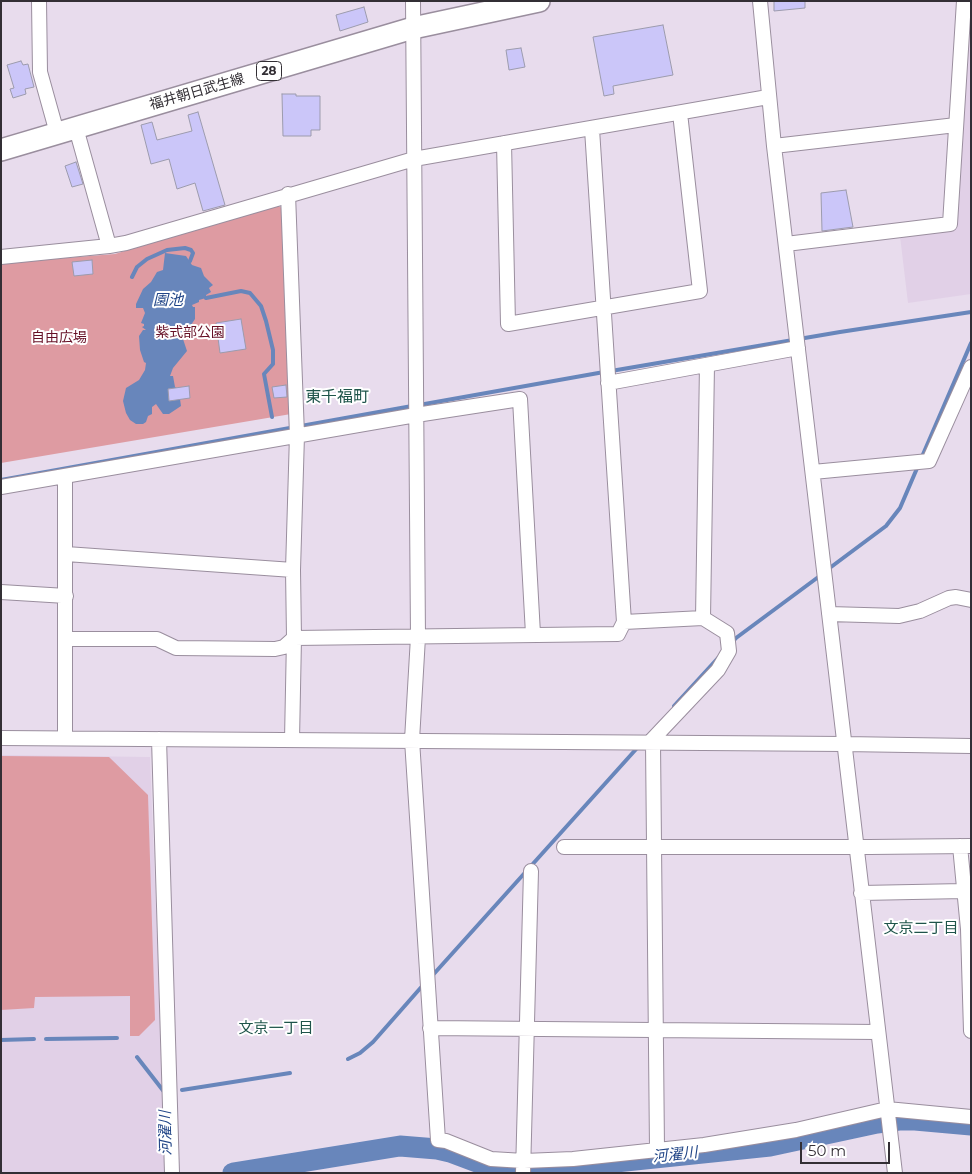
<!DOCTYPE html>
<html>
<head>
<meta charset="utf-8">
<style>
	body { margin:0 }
	#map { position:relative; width:972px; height:1174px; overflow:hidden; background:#e8dced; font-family:Montserrat,sans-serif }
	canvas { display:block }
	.frame { position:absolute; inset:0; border:2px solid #332f35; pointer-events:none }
	.scale { position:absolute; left:800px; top:1142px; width:90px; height:22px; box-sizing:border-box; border:2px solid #332f35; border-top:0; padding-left:6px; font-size:15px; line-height:18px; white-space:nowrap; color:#332f35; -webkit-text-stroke:4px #fff; paint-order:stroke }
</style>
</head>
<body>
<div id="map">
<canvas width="972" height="1174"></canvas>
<div class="frame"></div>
<div class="scale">50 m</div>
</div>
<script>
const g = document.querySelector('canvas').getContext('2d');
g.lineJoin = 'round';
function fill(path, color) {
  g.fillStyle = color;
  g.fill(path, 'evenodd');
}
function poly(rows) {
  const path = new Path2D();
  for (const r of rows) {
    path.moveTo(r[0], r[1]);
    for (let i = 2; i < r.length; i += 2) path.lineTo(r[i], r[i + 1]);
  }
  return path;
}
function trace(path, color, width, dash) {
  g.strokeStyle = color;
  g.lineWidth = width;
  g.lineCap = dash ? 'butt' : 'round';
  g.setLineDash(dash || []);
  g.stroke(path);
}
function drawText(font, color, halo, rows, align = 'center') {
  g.font = font + ' Montserrat,"Noto Sans JP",sans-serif';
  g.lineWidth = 4;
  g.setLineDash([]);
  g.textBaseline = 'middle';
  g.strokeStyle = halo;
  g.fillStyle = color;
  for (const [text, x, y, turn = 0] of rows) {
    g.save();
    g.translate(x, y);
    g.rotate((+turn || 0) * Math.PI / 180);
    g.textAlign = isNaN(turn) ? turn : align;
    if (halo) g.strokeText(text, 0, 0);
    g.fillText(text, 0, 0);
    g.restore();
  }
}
fill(poly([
	[970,1,971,294,908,303,900,236,956,228],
	[1,755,150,757,166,1173,1,1173]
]), '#e1d0e7');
fill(poly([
	[276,204,283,209,291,414,1,463,1,263,115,254],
	[1,756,109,757,148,795,155,1020,139,1036,130,1036,130,996,35,997,34,1008,1,1010]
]), '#de9ba2');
fill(poly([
	[165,253,186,256,192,265,201,268,204,276,213,285,209,288,211,292,206,295,206,298,199,300,199,302,192,305,193,307,195,307,195,319,189,328,184,332,183,339,187,351,173,368,170,376,173,376,175,387,177,388,168,389,169,400,180,399,181,406,169,414,163,414,156,404,152,407,152,414,148,416,146,422,143,424,136,424,130,420,126,413,123,401,126,388,139,380,145,370,146,363,144,362,140,350,139,336,143,330,146,330,142,327,144,326,144,324,141,323,145,313,143,308,136,308,136,304,143,289,151,282,157,272,163,270]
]), '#6886bb');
trace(poly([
	[132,277,137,267,147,259,167,250,185,248,191,250,193,253,190,261],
	[206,298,241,291,250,293,261,306,266,321,273,350,273,364,264,374,272,417],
	[611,371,840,332,971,312],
	[419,405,604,372],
	[921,459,971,343],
	[1,480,412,406],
	[827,570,886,526,900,508,918,466],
	[731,643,736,638,821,575],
	[674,706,718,658],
	[432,976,638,747],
	[46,1039,117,1038],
	[1,1040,34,1039],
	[137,1057,165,1093],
	[348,1059,360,1053,373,1042,424,984],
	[182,1090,290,1073]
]), '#6886bb', 4);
trace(poly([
	[233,1173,400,1146,437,1149,450,1152,482,1164,515,1169,549,1169,770,1146,877,1123,899,1120,915,1120,971,1125]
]), '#6886bb', 21);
const building = poly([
	[774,1,805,1,805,8,774,11,774,1],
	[364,7,368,22,340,31,336,15,364,7],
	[663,25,673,75,613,86,614,94,604,96,593,37,663,25],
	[521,48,525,67,509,70,506,50,521,48],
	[21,61,23,65,28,64,34,87,25,89,26,94,13,98,10,89,14,88,7,65,21,61],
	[282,94,296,94,296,96,320,96,320,130,311,130,311,136,283,136,282,94],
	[198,112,225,205,203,211,195,183,177,189,169,159,151,164,141,125,152,122,157,140,192,131,188,115,198,112],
	[76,162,83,184,72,187,65,166,76,162],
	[846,190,853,227,822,231,821,193,846,190],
	[92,260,93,274,74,276,72,262,92,260],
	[241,319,246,349,220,353,216,323,241,319],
	[286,385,287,397,274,398,272,387,286,385],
	[189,386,190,398,169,401,168,389,189,386]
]);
fill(building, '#cbc6f9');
trace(building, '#9c9bad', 1);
const minor = poly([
	[39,1,40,72,57,133],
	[413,1,418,637,412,740,438,1140,446,1141,491,1159,524,1161,573,1159,704,1145,796,1130,887,1109,971,1117],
	[760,1,774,146,895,1173],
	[76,128,109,246],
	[504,143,508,324,700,291,680,113],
	[774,146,956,125],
	[288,194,297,435,293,570,294,638,292,740],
	[786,244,950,224,964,1],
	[1,257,109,246,126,243,414,159,768,97],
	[608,383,798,348],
	[813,472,929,461,971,367],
	[65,477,65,738],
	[1,487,416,415,520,399,533,634],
	[66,554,293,570],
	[1,592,66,596],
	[829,614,899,616,920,611,949,598,956,597,971,600],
	[703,618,707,365],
	[624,622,703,618,727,633,729,651,718,670,649,743],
	[66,639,157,639,176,648,275,649,284,647,294,638,618,634,624,622,592,129],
	[1,738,844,744,971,746],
	[159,739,172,1173],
	[653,743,657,1149],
	[960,846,968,929,971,1031],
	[564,847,869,847,971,846],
	[861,893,964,891],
	[430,1028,877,1032],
	[523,1173,531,871]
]);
const primary = poly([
	[1,150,413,28,539,1]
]);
trace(minor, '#9a8e9e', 16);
trace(primary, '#9a8e9e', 24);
trace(minor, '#fff', 14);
trace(primary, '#fff', 21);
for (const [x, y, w] of [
	[269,71,25]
]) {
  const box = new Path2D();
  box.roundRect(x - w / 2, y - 9.5, w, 19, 4);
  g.fillStyle = '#fff';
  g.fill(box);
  trace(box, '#332f35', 1);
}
drawText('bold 12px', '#332f35', null, [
	["28",269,71]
]);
drawText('14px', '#332f35', '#fff', [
	["福井朝日武生線",197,92,-16]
]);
drawText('14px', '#661026', '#fff', [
	["紫式部公園",190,333],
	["自由広場",59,338]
]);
drawText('italic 15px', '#214587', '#fff', [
	["園池",168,301],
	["河濯川",166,1133,-91],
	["河濯川",675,1155,-6]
]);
drawText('15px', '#1e544a', '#fff', [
	["文京二丁目",921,929],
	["文京一丁目",276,1029]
]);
drawText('16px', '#1e544a', '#fff', [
	["東千福町",337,397]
]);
</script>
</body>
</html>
